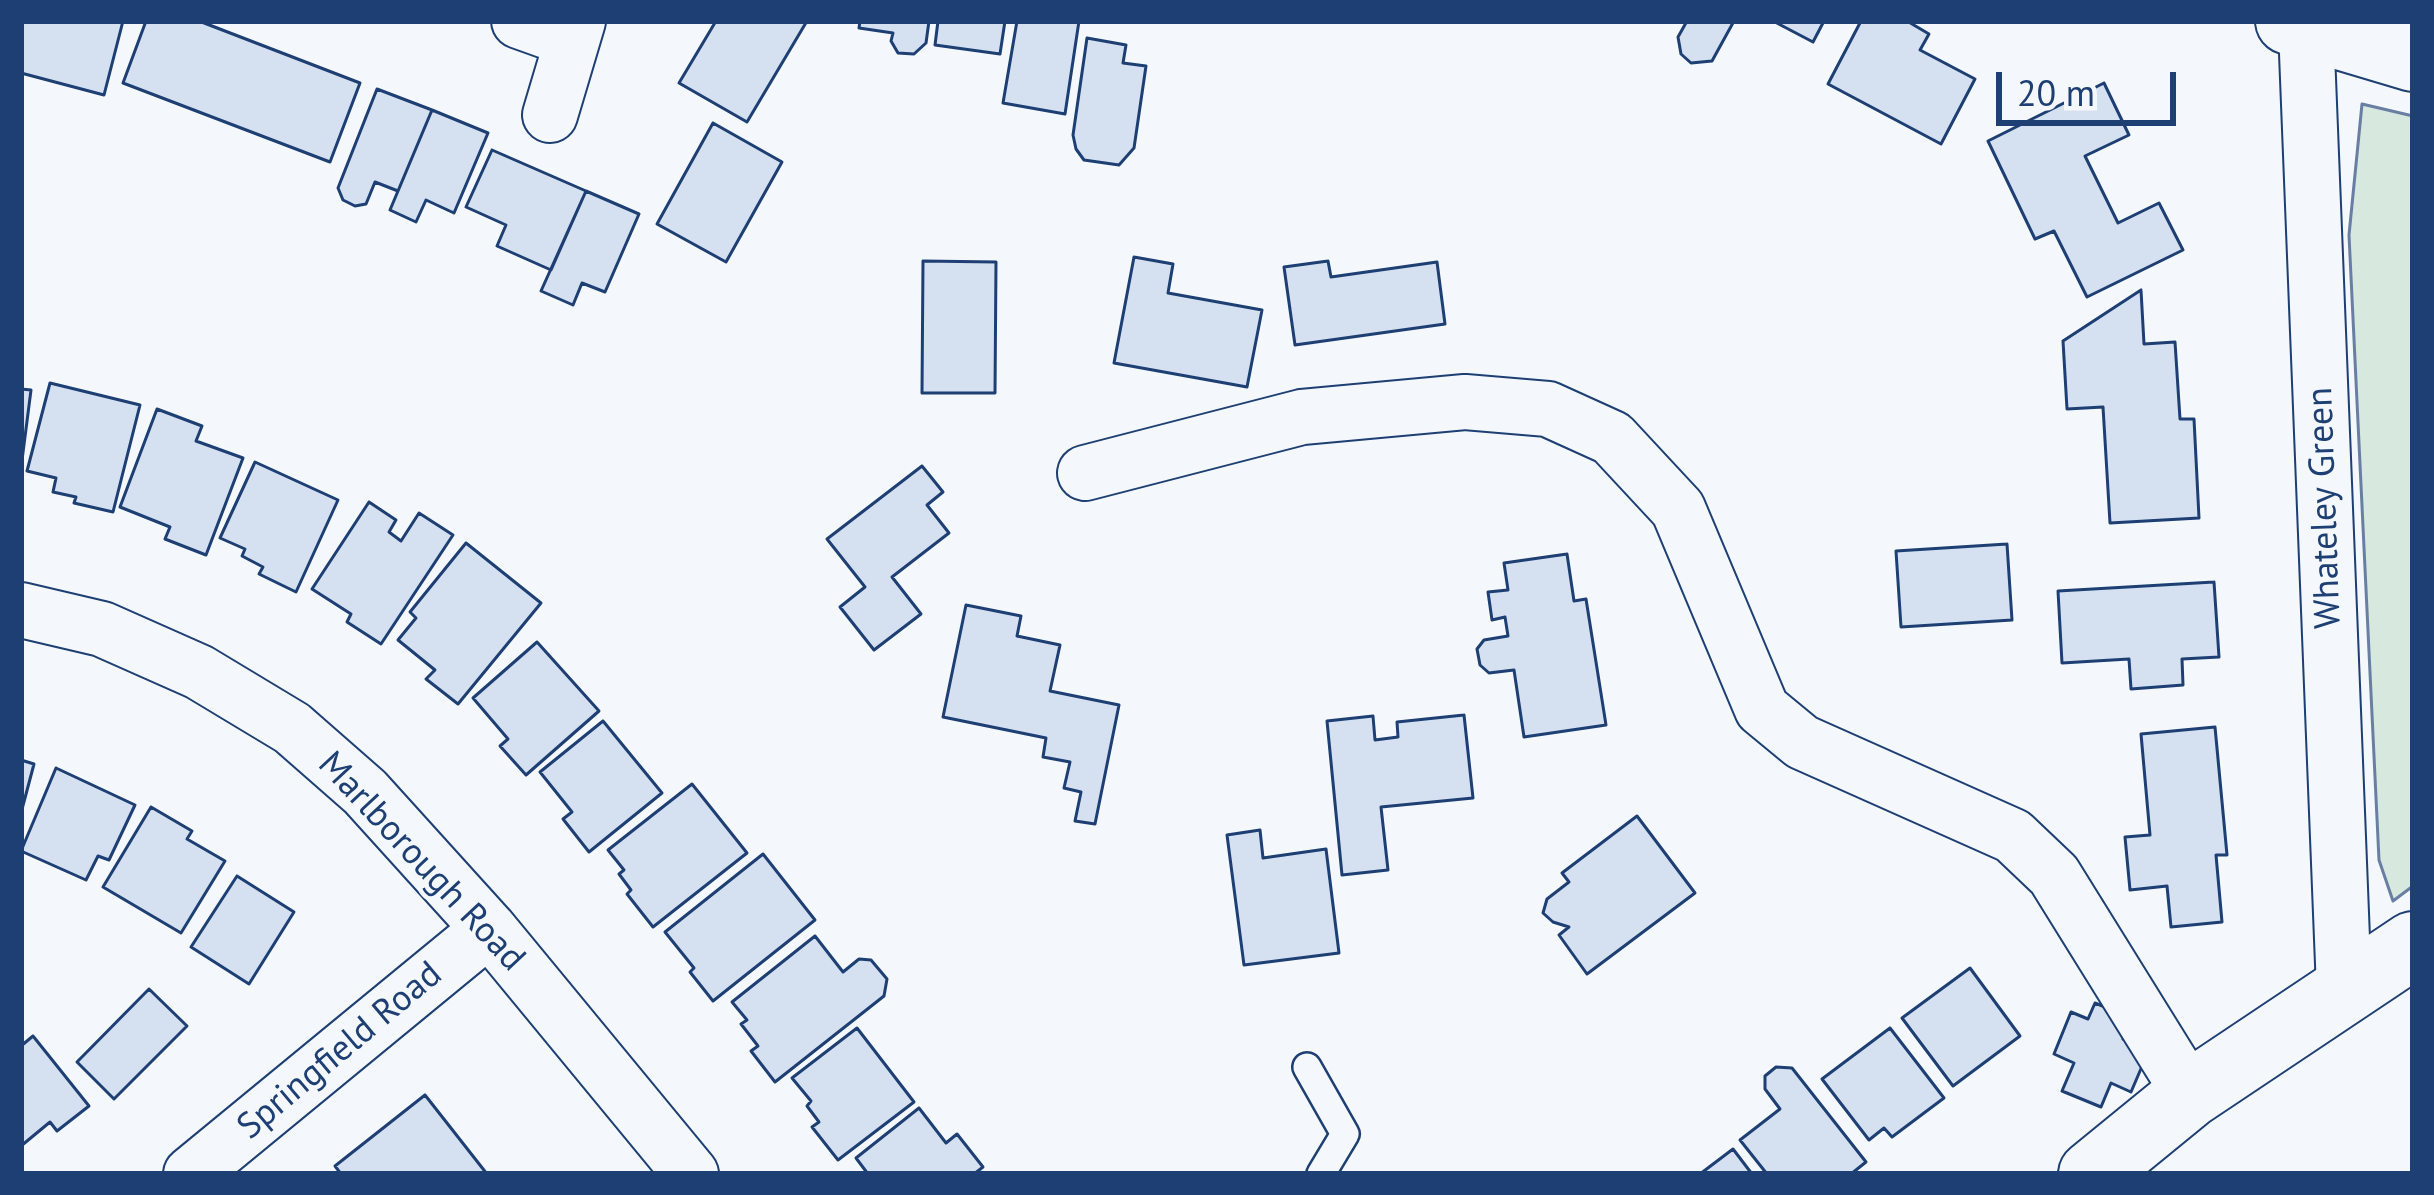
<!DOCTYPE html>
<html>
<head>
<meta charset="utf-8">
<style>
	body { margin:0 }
	#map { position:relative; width:2434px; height:1195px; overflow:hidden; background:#f4f7fb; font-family:"PT Sans",sans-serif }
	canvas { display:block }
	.frame { position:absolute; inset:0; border:24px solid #1d3f73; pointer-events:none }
	.scale { position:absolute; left:1996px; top:72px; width:180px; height:54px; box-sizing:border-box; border:6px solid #1d3f73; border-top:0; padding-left:15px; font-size:36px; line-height:42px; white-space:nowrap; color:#1d3f73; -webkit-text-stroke:9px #f4f7fb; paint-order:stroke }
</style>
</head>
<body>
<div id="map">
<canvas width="2434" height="1195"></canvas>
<div class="frame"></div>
<div class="scale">20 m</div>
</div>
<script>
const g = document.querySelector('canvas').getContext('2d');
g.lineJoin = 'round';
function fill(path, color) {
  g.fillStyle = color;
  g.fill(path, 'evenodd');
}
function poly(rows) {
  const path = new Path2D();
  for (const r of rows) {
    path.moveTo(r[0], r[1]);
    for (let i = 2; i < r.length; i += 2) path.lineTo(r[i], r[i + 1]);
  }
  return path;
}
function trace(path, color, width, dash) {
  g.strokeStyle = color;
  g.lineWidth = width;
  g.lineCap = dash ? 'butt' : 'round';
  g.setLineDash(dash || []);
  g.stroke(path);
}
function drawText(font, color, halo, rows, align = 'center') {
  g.font = font + ' "PT Sans",sans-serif';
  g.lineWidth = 9;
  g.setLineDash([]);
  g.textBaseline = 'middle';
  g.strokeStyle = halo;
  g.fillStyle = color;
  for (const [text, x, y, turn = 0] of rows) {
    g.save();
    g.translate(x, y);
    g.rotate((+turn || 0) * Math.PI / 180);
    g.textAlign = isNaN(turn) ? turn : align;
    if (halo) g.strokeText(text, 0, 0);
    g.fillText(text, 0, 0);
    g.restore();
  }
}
const green = poly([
	[2362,104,2413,116,2413,886,2393,901,2379,860,2349,235,2362,104]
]);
fill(green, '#d7e8df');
trace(green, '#687fa3', 3);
const building = poly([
	[21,21,123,21,104,95,21,73,21,21],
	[146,21,199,21,360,83,330,162,123,83,146,21],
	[716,21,807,21,747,122,679,83,716,21],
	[860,21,929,21,926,43,914,54,898,53,891,41,893,33,859,28,860,21],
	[938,21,1005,21,1000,54,935,45,938,21],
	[1017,21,1079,21,1065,114,1003,103,1017,21],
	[1687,21,1734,21,1712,61,1691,63,1681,54,1678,37,1687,21],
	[1773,21,1824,21,1813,42,1773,21],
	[1861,21,1907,21,1929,34,1920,50,1975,79,1941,144,1828,84,1861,21],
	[1087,38,1126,45,1123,63,1146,66,1134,148,1119,165,1084,160,1076,149,1073,135,1087,38],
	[2104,83,2129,135,2085,156,2118,223,2159,203,2183,250,2087,297,2054,231,2035,239,1988,141,2104,83],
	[377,89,432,110,398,191,375,182,366,204,355,206,343,200,338,188,377,89],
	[432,110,488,133,454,213,426,200,416,222,390,210,432,110],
	[713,123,782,162,726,262,657,224,713,123],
	[492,150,586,191,551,270,497,246,506,225,466,207,492,150],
	[586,191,639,214,605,292,582,283,573,305,541,291,586,191],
	[1134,257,1173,264,1168,293,1262,310,1247,387,1114,363,1134,257],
	[923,261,996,262,995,393,922,393,923,261],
	[1328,261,1331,277,1437,262,1445,324,1295,345,1284,267,1328,261],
	[2141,290,2144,344,2175,342,2180,419,2194,419,2199,518,2110,523,2103,407,2067,409,2063,341,2141,290],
	[50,383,140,405,113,512,74,503,76,497,53,492,56,478,27,471,50,383],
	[21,389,31,390,21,468,21,389],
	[157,409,202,426,196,441,243,458,206,555,165,539,170,527,120,507,157,409],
	[255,462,338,500,296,592,259,574,263,567,242,556,245,549,220,538,255,462],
	[922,466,943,492,927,505,949,533,892,577,921,614,874,650,840,607,865,587,827,539,922,466],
	[369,502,396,520,389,532,401,541,419,513,453,535,381,644,347,622,351,614,312,589,369,502],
	[466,543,541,603,458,704,426,679,435,670,398,640,416,618,410,612,466,543],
	[2007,544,2012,620,1901,627,1896,551,2007,544],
	[1567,554,1574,601,1586,599,1606,725,1524,737,1514,670,1489,673,1480,665,1477,649,1484,640,1508,636,1505,617,1492,620,1488,592,1508,590,1504,563,1567,554],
	[2214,582,2219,657,2182,659,2183,685,2131,689,2129,659,2062,663,2058,591,2214,582],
	[966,605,1021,616,1017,636,1060,645,1050,691,1119,705,1095,824,1075,821,1081,792,1064,788,1070,762,1043,757,1046,738,943,717,966,605],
	[537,642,599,711,526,775,500,746,508,739,473,698,537,642],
	[1464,715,1473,798,1381,807,1388,870,1342,875,1327,721,1373,716,1375,740,1398,737,1397,722,1464,715],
	[603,721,662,793,589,852,563,819,572,812,540,772,603,721],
	[2215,727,2227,855,2216,855,2222,922,2171,927,2167,886,2130,890,2125,837,2150,835,2141,734,2215,727],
	[21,760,34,764,21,813,21,760],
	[56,768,135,805,109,860,98,856,86,880,21,851,56,768],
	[692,784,747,853,653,927,627,894,631,890,619,874,624,870,608,850,692,784],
	[151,807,192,831,187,839,225,861,181,933,103,887,151,807],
	[1637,816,1695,893,1587,974,1559,935,1569,927,1553,922,1543,913,1547,899,1569,882,1562,873,1637,816],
	[1260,830,1263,858,1326,849,1339,953,1244,965,1227,835,1260,830],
	[763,854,815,920,713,1001,690,972,694,968,665,932,763,854],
	[237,876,294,912,249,984,191,947,237,876],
	[815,936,843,972,859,959,871,960,887,979,884,996,775,1082,751,1051,758,1046,741,1024,747,1020,732,1002,815,936],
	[1970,968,2020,1036,1953,1086,1902,1018,1970,968],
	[149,989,187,1026,114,1099,77,1062,149,989],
	[2095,1003,2132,1018,2123,1039,2149,1050,2131,1092,2111,1083,2101,1107,2062,1091,2074,1063,2054,1054,2071,1012,2088,1019,2095,1003],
	[857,1028,914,1102,838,1160,812,1127,819,1122,807,1106,811,1101,792,1078,857,1028],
	[1890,1028,1944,1098,1892,1137,1884,1128,1869,1140,1822,1079,1890,1028],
	[33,1036,89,1106,57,1131,50,1122,21,1146,21,1046,33,1036],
	[1776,1067,1792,1068,1866,1162,1851,1174,1767,1174,1740,1140,1780,1109,1765,1089,1765,1076,1776,1067],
	[425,1095,487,1174,341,1174,335,1166,425,1095],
	[919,1108,946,1143,957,1134,983,1167,974,1174,868,1174,856,1158,919,1108],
	[1733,1149,1752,1174,1700,1174,1733,1149]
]);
fill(building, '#d5e0f0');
trace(building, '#1d3f73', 3);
const lane = poly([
	[1307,1067,1345,1134,1321,1174]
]);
const street = poly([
	[519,21,572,40],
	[2306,28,2344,989],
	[550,115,578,21],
	[1085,473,1302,417,1465,402,1548,409,1612,438,1678,509,1762,709,1802,742,2013,836,2054,875,2190,1094],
	[21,610,102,629,199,672,292,728,365,792,489,929,691,1174],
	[191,1174,489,929]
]);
const secondary = poly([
	[2289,21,2413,58],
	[2092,1174,2190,1094,2413,945]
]);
trace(lane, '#1d3f73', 32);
trace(street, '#1d3f73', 58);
trace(secondary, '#1d3f73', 70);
trace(lane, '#f4f7fb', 27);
trace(street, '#f4f7fb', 54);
trace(secondary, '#f4f7fb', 66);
drawText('36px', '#1d3f73', '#f4f7fb', [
	["Whateley Green",2325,508,-92],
	["Marlborough Road",421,862,47],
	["Springfield Road",340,1051,-40]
]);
</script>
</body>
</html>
